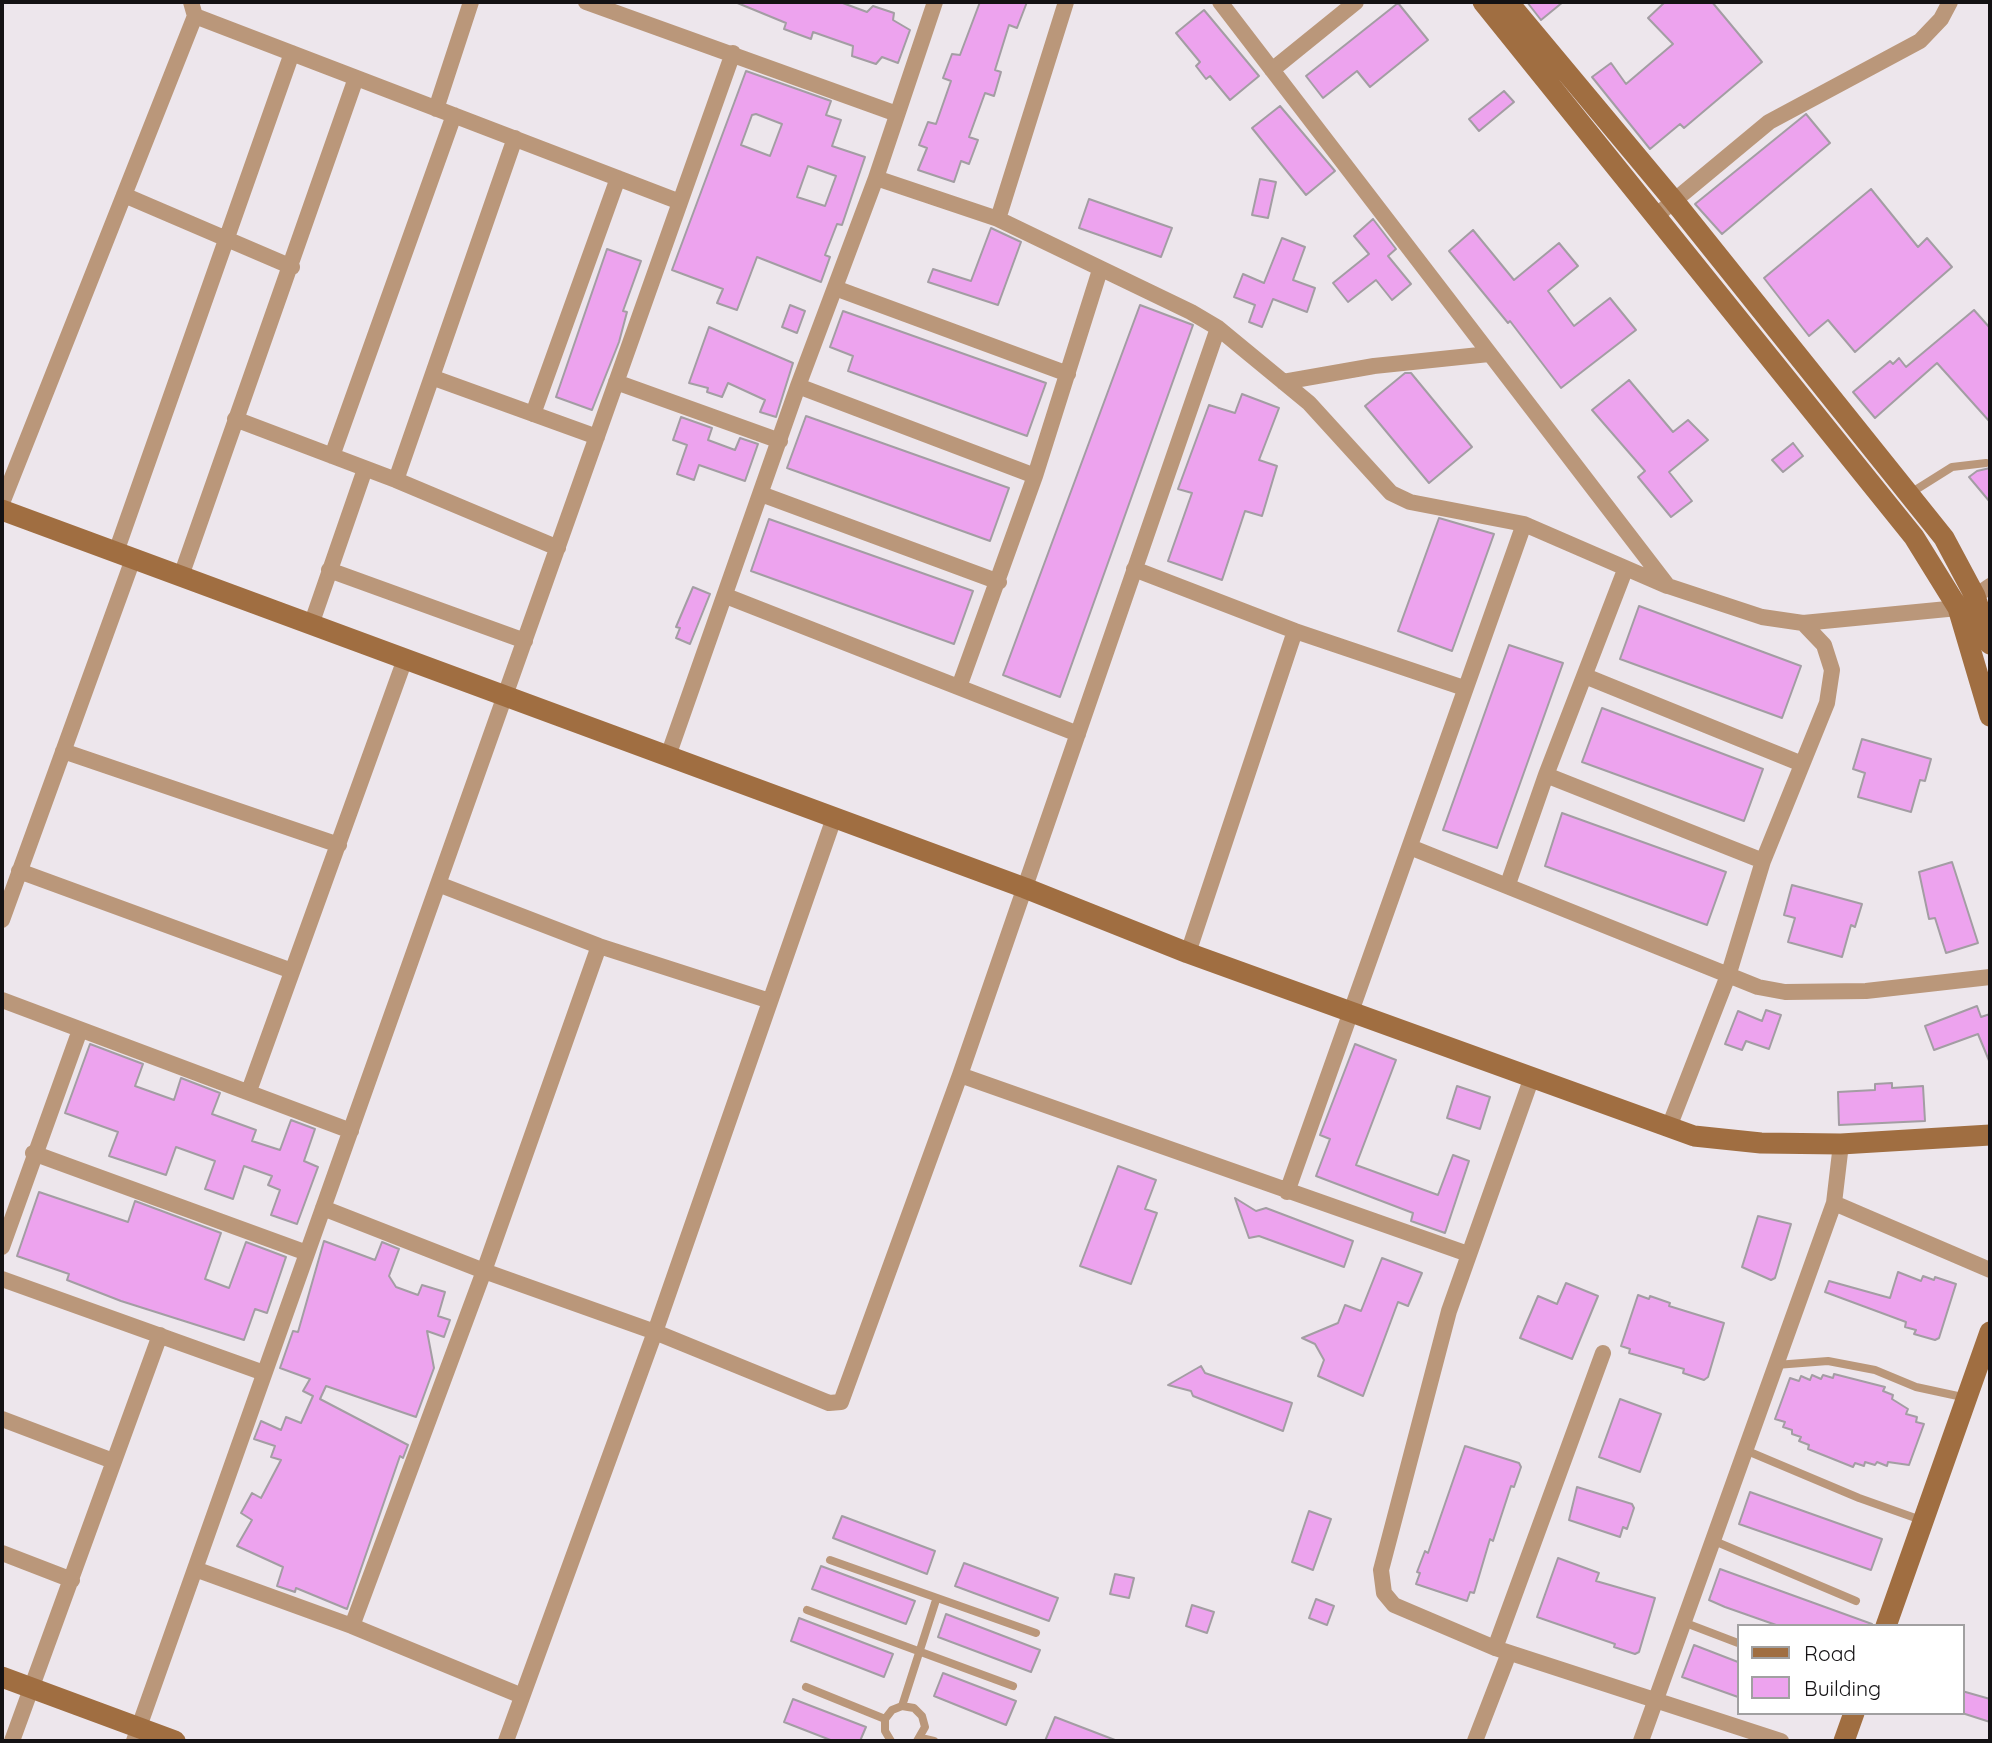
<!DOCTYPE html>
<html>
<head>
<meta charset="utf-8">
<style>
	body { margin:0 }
	#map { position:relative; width:1992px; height:1743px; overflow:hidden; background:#ede6ec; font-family:Quicksand,sans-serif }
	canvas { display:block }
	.frame { position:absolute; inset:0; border:4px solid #141214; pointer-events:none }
	.legend { position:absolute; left:1737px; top:1624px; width:228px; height:91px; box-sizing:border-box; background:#fff; border:2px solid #a1a0a1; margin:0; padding:9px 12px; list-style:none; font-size:21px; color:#141214 }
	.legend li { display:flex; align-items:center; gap:14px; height:35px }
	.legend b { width:35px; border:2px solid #a1a0a1 }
</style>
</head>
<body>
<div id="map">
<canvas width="1992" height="1743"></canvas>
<div class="frame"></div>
<ul class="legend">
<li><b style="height:9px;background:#a06e41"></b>Road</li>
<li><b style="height:19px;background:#eda3ee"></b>Building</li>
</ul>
</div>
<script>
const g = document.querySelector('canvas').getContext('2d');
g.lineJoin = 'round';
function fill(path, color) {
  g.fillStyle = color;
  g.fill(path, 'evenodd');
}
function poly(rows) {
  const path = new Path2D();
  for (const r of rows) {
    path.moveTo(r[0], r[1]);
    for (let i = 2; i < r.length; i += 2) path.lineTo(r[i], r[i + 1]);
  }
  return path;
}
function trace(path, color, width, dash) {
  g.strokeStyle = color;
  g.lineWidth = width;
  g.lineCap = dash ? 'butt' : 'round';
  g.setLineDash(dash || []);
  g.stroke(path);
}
const building = poly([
	[735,2,840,2,867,12,873,6,894,13,893,20,910,30,898,63,882,57,876,64,852,56,853,46,813,32,811,39,784,29,786,23,735,2],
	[980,2,1027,2,1017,28,1009,25,995,70,1001,72,994,96,985,93,969,137,978,140,969,164,961,161,954,182,918,170,927,148,919,145,928,122,936,124,951,81,943,78,952,54,960,55,980,2],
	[1527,2,1563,2,1541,20,1527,2],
	[1665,2,1712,2,1762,62,1684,128,1680,124,1650,149,1592,77,1611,63,1626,84,1673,44,1648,18,1665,2],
	[1398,3,1428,40,1370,87,1357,71,1323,98,1306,76,1398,3],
	[1204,10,1259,76,1230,100,1210,76,1206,79,1196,66,1200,62,1176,33,1204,10],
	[746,71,831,101,826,115,841,120,832,146,865,157,842,225,837,224,825,255,830,257,821,282,757,257,737,310,717,303,723,289,672,270,746,71],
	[756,114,782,124,770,156,741,145,752,115,756,114],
	[808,166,836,176,825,206,797,197,808,166],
	[1504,91,1514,102,1479,131,1469,119,1504,91],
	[1280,106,1335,171,1306,195,1252,128,1280,106],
	[1806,114,1830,143,1722,234,1695,204,1806,114],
	[1260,179,1276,182,1268,218,1252,215,1260,179],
	[1871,189,1918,247,1927,238,1952,267,1855,352,1828,320,1809,336,1764,278,1871,189],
	[1089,199,1172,228,1161,257,1079,228,1089,199],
	[1373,219,1396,249,1388,256,1411,284,1392,300,1376,280,1348,302,1333,283,1369,254,1354,236,1373,219],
	[991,228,1021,242,998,305,928,282,933,269,971,281,991,228],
	[1473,230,1514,280,1559,243,1578,266,1548,291,1574,326,1610,298,1636,330,1561,388,1510,321,1508,323,1449,251,1473,230],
	[1282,238,1305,247,1293,280,1315,288,1307,312,1273,299,1262,327,1249,322,1255,305,1234,297,1243,274,1264,283,1282,238],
	[607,249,641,261,623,311,627,312,619,342,592,410,556,397,607,249],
	[790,305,805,311,797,333,782,327,790,305],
	[1140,305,1193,325,1060,697,1003,675,1140,305],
	[1974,310,1990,328,1990,422,1937,363,1875,418,1853,392,1890,361,1893,364,1899,358,1906,367,1974,310],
	[843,311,1046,383,1027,436,848,371,853,356,830,347,843,311],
	[709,327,793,363,776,417,760,412,765,400,728,383,722,397,707,392,708,388,689,383,709,327],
	[1405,373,1411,373,1472,447,1429,483,1365,406,1405,373],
	[1629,380,1673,432,1688,420,1708,440,1669,472,1692,501,1671,517,1638,477,1645,471,1592,410,1629,380],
	[1242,394,1279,408,1259,460,1277,466,1262,516,1245,511,1222,580,1168,561,1192,493,1178,489,1209,405,1235,413,1242,394],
	[806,416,1009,488,990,541,787,468,806,416],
	[681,417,712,428,708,440,735,450,740,438,758,444,745,481,699,465,694,480,677,474,687,445,673,440,681,417],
	[1793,443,1803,456,1783,472,1772,460,1793,443],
	[1990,468,1990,502,1969,477,1977,471,1990,468],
	[1439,518,1494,534,1452,651,1398,631,1439,518],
	[769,519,973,591,954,644,751,571,769,519],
	[693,587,710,594,690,644,676,638,680,628,676,627,693,587],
	[1639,606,1801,666,1782,718,1620,659,1639,606],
	[1509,645,1563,663,1497,848,1443,830,1509,645],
	[1602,708,1763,769,1744,821,1582,762,1602,708],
	[1862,739,1931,759,1925,781,1920,780,1911,812,1858,797,1865,773,1853,769,1862,739],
	[1562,813,1726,872,1707,925,1545,866,1562,813],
	[1952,862,1978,943,1946,953,1935,918,1929,919,1919,872,1952,862],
	[1792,885,1862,904,1855,927,1851,925,1842,957,1788,942,1795,918,1784,915,1792,885],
	[1977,1006,1981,1017,1990,1014,1990,1063,1978,1034,1934,1050,1925,1026,1977,1006],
	[1766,1010,1781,1015,1769,1049,1746,1041,1742,1050,1725,1044,1738,1011,1762,1021,1766,1010],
	[90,1044,143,1064,135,1086,174,1100,181,1078,220,1093,212,1114,256,1130,252,1141,280,1150,291,1120,315,1129,304,1161,318,1167,297,1224,271,1215,280,1190,268,1185,272,1176,244,1166,233,1199,205,1189,215,1161,176,1147,166,1175,109,1156,118,1132,65,1113,90,1044],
	[1355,1044,1396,1060,1356,1165,1438,1195,1453,1155,1469,1161,1445,1233,1411,1221,1413,1213,1316,1176,1330,1139,1320,1135,1355,1044],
	[1892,1083,1892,1088,1923,1086,1925,1121,1839,1125,1838,1092,1875,1090,1875,1084,1892,1083],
	[1457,1086,1490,1097,1480,1129,1447,1118,1457,1086],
	[1118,1166,1156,1180,1145,1209,1157,1213,1131,1284,1080,1266,1118,1166],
	[39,1192,128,1222,135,1201,221,1233,205,1279,229,1288,246,1242,286,1257,267,1313,255,1309,244,1340,121,1301,67,1280,69,1274,17,1256,39,1192],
	[1235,1198,1256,1211,1266,1208,1353,1241,1344,1267,1259,1236,1249,1238,1235,1198],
	[1758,1216,1791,1224,1775,1278,1771,1280,1742,1267,1758,1216],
	[324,1241,375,1260,382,1242,399,1249,389,1276,396,1287,418,1295,422,1285,445,1292,438,1316,450,1320,444,1337,427,1331,434,1368,416,1417,326,1386,320,1399,408,1445,403,1458,400,1456,347,1609,296,1588,295,1592,277,1586,283,1567,237,1546,252,1520,241,1513,252,1493,261,1498,281,1460,271,1457,275,1446,254,1439,261,1421,281,1430,286,1417,301,1423,313,1396,303,1391,310,1379,280,1368,293,1331,298,1332,324,1241],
	[1382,1258,1422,1273,1408,1306,1398,1302,1363,1396,1318,1376,1324,1360,1315,1344,1302,1338,1338,1323,1345,1305,1361,1311,1382,1258],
	[1898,1272,1921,1281,1923,1276,1934,1280,1935,1277,1956,1284,1939,1338,1935,1340,1914,1334,1916,1330,1905,1327,1906,1322,1825,1292,1829,1281,1890,1298,1898,1272],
	[1566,1283,1598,1296,1572,1359,1520,1338,1538,1296,1557,1304,1566,1283],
	[1638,1295,1649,1299,1650,1296,1670,1303,1669,1306,1724,1323,1708,1377,1704,1380,1683,1373,1684,1369,1629,1353,1630,1349,1621,1346,1638,1295],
	[1201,1366,1205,1373,1292,1403,1283,1431,1193,1396,1191,1391,1168,1385,1201,1366],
	[1834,1374,1885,1387,1883,1391,1893,1395,1892,1399,1908,1409,1906,1414,1917,1417,1916,1422,1924,1424,1909,1465,1888,1462,1887,1466,1877,1462,1875,1465,1865,1462,1864,1466,1855,1463,1853,1467,1808,1449,1809,1445,1799,1441,1801,1437,1792,1434,1792,1430,1783,1427,1785,1422,1775,1419,1790,1378,1799,1381,1801,1376,1810,1380,1812,1375,1821,1379,1823,1375,1833,1378,1834,1374],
	[1620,1399,1661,1414,1640,1472,1599,1457,1620,1399],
	[1465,1446,1519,1463,1521,1467,1514,1487,1511,1486,1493,1541,1490,1539,1474,1593,1470,1592,1467,1601,1416,1584,1420,1573,1417,1572,1425,1551,1428,1553,1465,1446],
	[1577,1487,1632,1504,1634,1508,1627,1529,1623,1527,1620,1537,1569,1520,1577,1487],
	[1750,1492,1882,1539,1871,1570,1739,1524,1750,1492],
	[1309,1511,1331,1519,1313,1570,1292,1562,1309,1511],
	[842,1516,935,1551,927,1574,833,1538,842,1516],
	[1558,1558,1599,1573,1596,1581,1655,1598,1639,1652,1635,1654,1614,1647,1615,1644,1537,1617,1558,1558],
	[964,1563,1058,1598,1049,1621,955,1586,964,1563],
	[821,1566,915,1601,906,1624,812,1589,821,1566],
	[1720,1569,1872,1624,1872,1626,1779,1626,1725,1607,1709,1600,1720,1569],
	[1115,1574,1134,1578,1129,1598,1110,1594,1115,1574],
	[1316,1599,1334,1606,1327,1625,1309,1618,1316,1599],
	[1192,1605,1214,1612,1207,1633,1186,1626,1192,1605],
	[946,1614,1040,1650,1031,1672,938,1637,946,1614],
	[799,1618,893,1654,884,1677,791,1641,799,1618],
	[1694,1645,1738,1662,1738,1697,1682,1677,1694,1645],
	[943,1673,1016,1701,1006,1725,934,1696,943,1673],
	[1962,1691,1990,1699,1990,1722,1962,1713,1962,1691],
	[793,1699,866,1727,860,1741,833,1741,784,1722,793,1699],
	[1055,1717,1115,1740,1115,1741,1045,1741,1055,1717]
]);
fill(building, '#eda3ee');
trace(building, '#a39da3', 2);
trace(poly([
	[1909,494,1952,467,1986,463],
	[1776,1365,1828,1361,1875,1370,1916,1387,1967,1398],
	[1745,1450,1859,1498,1921,1520],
	[1712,1540,1856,1601],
	[830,1560,1036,1633],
	[807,1610,1013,1686],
	[1683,1622,1738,1643],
	[806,1687,885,1719],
	[902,1706,936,1600],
	[921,1738,934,1741],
	[891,1741,885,1731,885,1719,892,1710,902,1706,914,1708,922,1716,925,1727,917,1741]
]), '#ba977a', 8);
trace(poly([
	[586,2,897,114],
	[1220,2,1668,586,1762,617,1803,623,1958,608,1990,586],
	[195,16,680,202],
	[1272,70,1356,2],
	[436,109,471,2],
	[876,178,998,219,1191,312,1218,328,1309,403,1391,493,1410,502,1524,524,1667,586],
	[124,195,292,267],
	[1657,215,1769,122,1920,41,1941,19,1950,2],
	[998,219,1066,2],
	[835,288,1068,374],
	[434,378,597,437],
	[616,382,780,441],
	[1283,382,1374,366,1489,354],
	[798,386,1035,476],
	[533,414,618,178],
	[235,419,396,480,558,548],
	[332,456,454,115],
	[396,480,515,138],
	[761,494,999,582],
	[2,503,195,16,191,2],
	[116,552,292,53],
	[1134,569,1295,631,1464,688],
	[329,570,525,641],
	[181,576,356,78],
	[726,596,1078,734],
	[311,625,365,469],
	[1585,676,1802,764],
	[959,687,1035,476,1100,270],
	[63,751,339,845],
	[668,756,798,386,876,178,935,2],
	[1546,775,1763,861],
	[1410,847,1758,987,1785,992,1866,991,1990,977],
	[19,871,292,971],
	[438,884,599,946,770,1001],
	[1508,884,1546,775,1625,570],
	[2,920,133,559],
	[1188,953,1295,631],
	[2,1000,351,1131],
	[960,1075,1468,1254],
	[1532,1077,1449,1311,1381,1570,1384,1593,1394,1605,1495,1648,1781,1741],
	[249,1091,405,659],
	[1669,1127,1729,973,1763,861,1827,703,1832,670,1824,645,1803,623],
	[33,1153,307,1253],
	[1287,1192,1524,524],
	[1834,1203,1990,1270],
	[323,1208,484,1271,655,1332,829,1403,841,1402,960,1075,1218,328],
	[2,1247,80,1030],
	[2,1279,264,1373],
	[2,1419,113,1461],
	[2,1553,72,1580],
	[195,1569,352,1626,522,1696],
	[352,1626,484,1271,599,946],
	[1495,1648,1603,1353],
	[12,1741,160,1335],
	[134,1741,733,53],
	[506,1741,655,1332,834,818],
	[1475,1741,1509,1653],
	[1641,1741,1834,1203,1841,1144]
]), '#ba977a', 16);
trace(poly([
	[1483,2,1914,537,1958,608,1990,716],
	[1508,2,1674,201,1944,538,1975,596,1990,644],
	[2,510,1025,888,1188,953,1694,1136,1761,1143,1841,1144,1990,1135],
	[1886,1626,1990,1332],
	[2,1677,175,1741],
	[1844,1741,1854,1713]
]), '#a06e41', 21);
</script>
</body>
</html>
